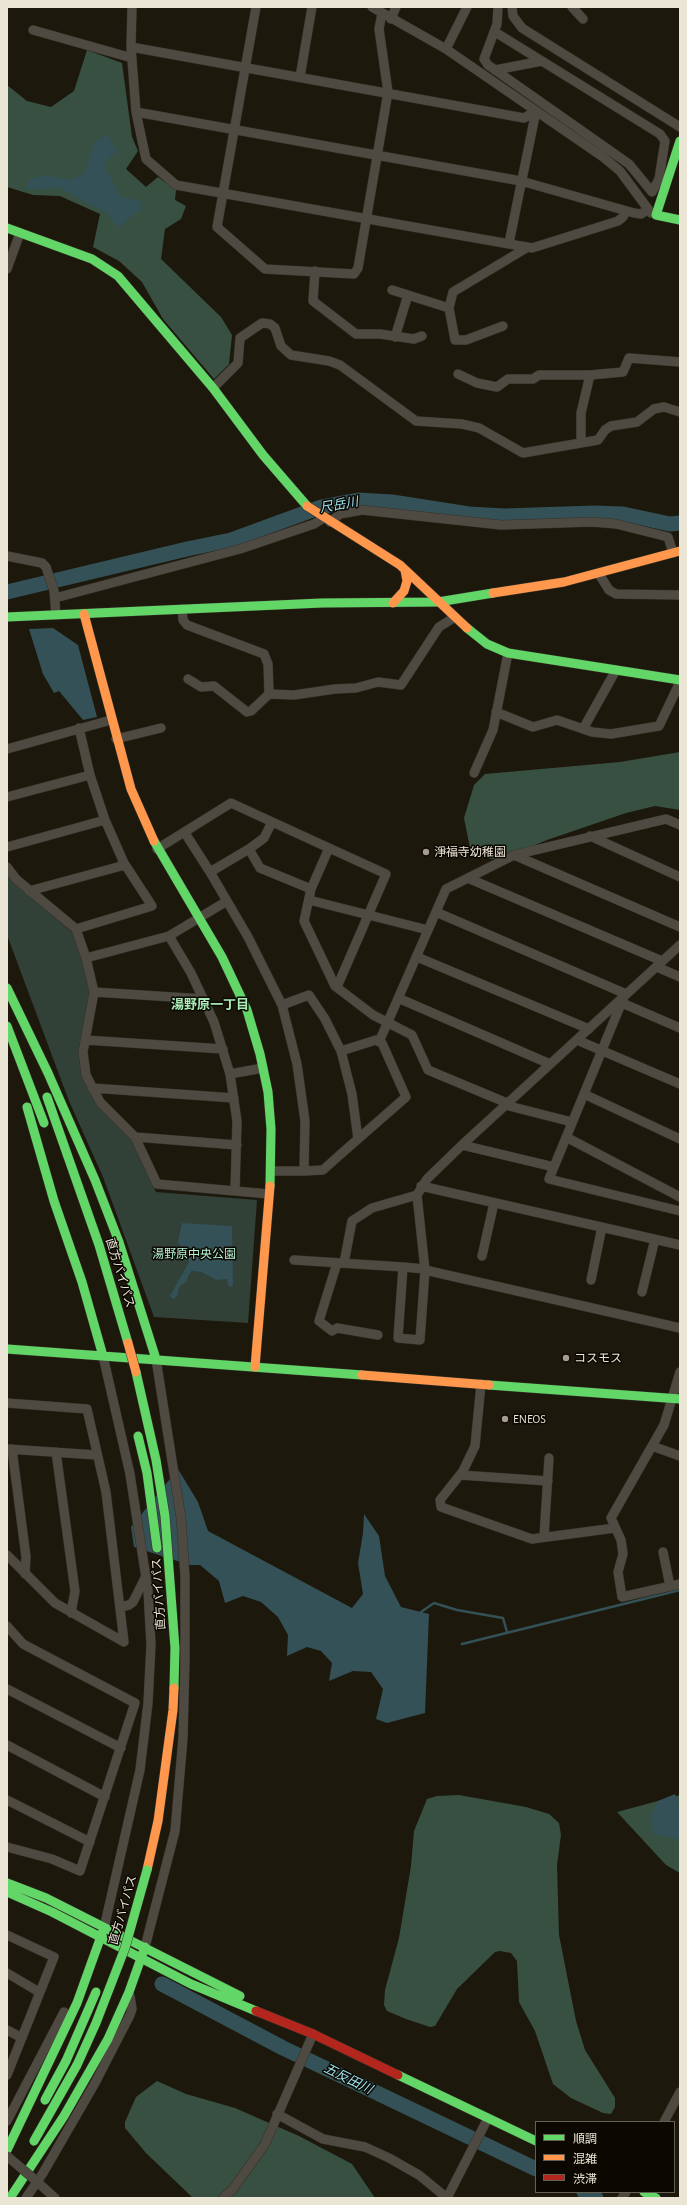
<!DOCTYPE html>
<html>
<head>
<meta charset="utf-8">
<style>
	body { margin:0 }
	#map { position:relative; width:687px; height:2205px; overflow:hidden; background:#1d180c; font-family:"Alegreya Sans","Noto Sans JP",sans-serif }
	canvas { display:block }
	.frame { position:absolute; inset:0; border:8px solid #ebe5d6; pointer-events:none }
	.legend { position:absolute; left:535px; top:2121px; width:140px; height:72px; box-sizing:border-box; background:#0b0701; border:1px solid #656056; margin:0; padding:5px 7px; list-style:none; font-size:12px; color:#ebe5d6 }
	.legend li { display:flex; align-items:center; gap:8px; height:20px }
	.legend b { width:20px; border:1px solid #656056 }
</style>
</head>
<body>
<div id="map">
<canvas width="687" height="2205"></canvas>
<div class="frame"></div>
<ul class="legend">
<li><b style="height:5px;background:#63d668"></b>順調</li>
<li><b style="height:5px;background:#ff974d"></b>混雑</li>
<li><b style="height:5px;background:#b3261e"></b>渋滞</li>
</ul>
</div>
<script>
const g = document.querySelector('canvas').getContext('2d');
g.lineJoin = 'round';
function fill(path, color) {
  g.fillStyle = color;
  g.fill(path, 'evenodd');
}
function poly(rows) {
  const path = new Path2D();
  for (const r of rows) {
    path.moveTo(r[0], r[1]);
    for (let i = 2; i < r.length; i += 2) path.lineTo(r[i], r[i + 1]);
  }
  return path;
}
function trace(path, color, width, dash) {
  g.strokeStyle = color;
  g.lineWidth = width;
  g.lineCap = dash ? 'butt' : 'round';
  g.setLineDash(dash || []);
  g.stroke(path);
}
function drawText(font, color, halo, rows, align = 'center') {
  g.font = font + ' "Alegreya Sans","Noto Sans JP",sans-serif';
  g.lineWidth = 3;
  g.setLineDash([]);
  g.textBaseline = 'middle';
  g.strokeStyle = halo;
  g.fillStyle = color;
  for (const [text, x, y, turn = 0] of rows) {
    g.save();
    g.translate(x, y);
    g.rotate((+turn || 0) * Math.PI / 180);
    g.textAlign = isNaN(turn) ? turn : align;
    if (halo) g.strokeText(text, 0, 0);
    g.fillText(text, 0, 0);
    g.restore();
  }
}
fill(poly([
	[7,873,16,884,74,934,88,977,90,994,79,1049,84,1079,97,1104,130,1137,156,1192,257,1200,248,1323,154,1317,103,1177,69,1101,7,935]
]), '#314137');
fill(poly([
	[87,50,122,63,132,137,138,151,126,169,146,187,158,177,176,190,175,200,186,206,181,219,165,229,161,259,221,317,232,335,229,364,214,379,163,319,142,282,119,261,93,247,100,214,60,196,33,195,7,187,7,85,27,101,51,107,74,91],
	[680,752,680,810,655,806,626,813,547,840,499,860,487,858,470,848,464,818,474,785,485,774,620,762],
	[459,1795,526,1807,549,1814,559,1823,561,1835,557,1865,559,1935,576,2021,585,2050,615,2098,615,2107,611,2114,603,2113,571,2098,553,2084,535,2031,519,2002,517,1961,511,1953,500,1951,495,1952,457,1989,435,2026,430,2027,406,2019,387,2011,384,2005,385,1990,399,1938,411,1866,414,1831,427,1799,437,1796],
	[680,1795,680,1873,666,1865,617,1812],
	[157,2081,186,2094,235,2108,299,2136,352,2164,375,2198,193,2198,146,2153,125,2128,125,2122,136,2097]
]), '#385042');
fill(poly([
	[107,134,118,153,111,156,104,165,109,175,121,197,141,201,141,209,117,228,108,214,60,188,25,189,30,179,46,175,70,180,84,174,94,143],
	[53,628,78,645,97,717,83,720,59,691,54,693,43,674,29,629],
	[182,1223,232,1226,233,1286,229,1287,227,1279,216,1280,202,1272,192,1271,189,1274,186,1282,179,1287,177,1296,173,1299,170,1296,189,1262,178,1242],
	[178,1469,198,1502,208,1531,352,1608,363,1594,358,1563,363,1533,364,1514,379,1536,385,1576,401,1607,429,1614,425,1713,387,1723,376,1719,383,1689,371,1672,353,1671,329,1681,332,1663,321,1651,307,1647,287,1656,288,1635,278,1617,261,1602,243,1596,225,1603,219,1581,200,1565,190,1565,134,1547,131,1527],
	[675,1794,680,1809,680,1840,653,1834,651,1818,658,1801]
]), '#335156');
trace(poly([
	[421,1612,434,1603,457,1610,503,1618,507,1632],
	[462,1644,680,1590]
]), '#335156', 2.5);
trace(poly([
	[7,592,187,549,231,540,321,507,358,500,392,502,469,514,504,516,594,513,623,514,670,524,680,523],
	[162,1984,283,2048,536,2169],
	[584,2192,596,2198]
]), '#335156', 15);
const street = poly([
	[132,7,131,47,136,112,146,159,176,185,532,248,618,221,623,217,626,211],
	[256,7,217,227,265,269,354,274,358,268,388,92,379,29,382,13],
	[372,7,446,49,603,157,620,171,651,213],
	[498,7,497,24,484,59,488,65,629,164,652,192,659,179,666,182],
	[512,7,513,16,522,28,680,127],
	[572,7,583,19],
	[391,19,396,7],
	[33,30,132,58],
	[495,32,660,134,665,141,659,179],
	[131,47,524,118,536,111],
	[446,49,467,7],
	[495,70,542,61],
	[300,77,312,7],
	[136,112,521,181,634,213,641,214,647,210],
	[509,243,536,111],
	[7,269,20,233],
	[315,271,313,301,356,334,380,334,414,339,422,336],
	[392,290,449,308],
	[503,326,466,340,455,340,449,308,453,292,528,247],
	[395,337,408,295],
	[458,374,477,383,497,387,508,379,533,379,539,375,590,375],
	[213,388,238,363,240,338,262,323,270,324,275,328,281,346,291,355,329,361,340,365,416,421,462,424,479,428,523,453,598,440,605,430,611,426,637,422,654,409,664,407,680,412],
	[581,443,581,413,590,375,623,372,629,358,680,362],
	[330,522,340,514,362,510,501,525,592,522,616,524,668,537,673,553],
	[7,556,42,563,46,567,54,591,56,615],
	[599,574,609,590,616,594,680,595],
	[55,598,240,549,314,524,324,518],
	[182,609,183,620,187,625,264,654,268,664,269,694],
	[188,679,201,687,214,686,247,712,251,711,269,694,294,695,335,689,356,688,378,682,401,685,439,627,455,617],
	[496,712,533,727,557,720,592,732,611,734,659,726,680,682],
	[583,729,616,670],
	[116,739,161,728],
	[7,749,111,720],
	[474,773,493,730,508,653],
	[7,797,90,775],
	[272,822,264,838,249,849,260,868,311,889],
	[185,833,210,872,249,849],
	[590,836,680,877],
	[7,847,105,820],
	[329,848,386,874,337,987],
	[157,849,231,803,329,848,311,889,304,921,335,986,373,1015,412,1035,428,1070,507,1103],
	[514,855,680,927],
	[7,867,16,879,76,929,86,958,94,992,83,1052,86,1075,100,1102,135,1137,157,1184,269,1194],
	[210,872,248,937,282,1005,297,1064,305,1121,304,1171,271,1171],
	[470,879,662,961],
	[29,891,125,865],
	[309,900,428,930],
	[436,912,626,994],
	[76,929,152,906,124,863,105,820,90,775,79,728],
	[169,936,227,901],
	[680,945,462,1145,427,1179,417,1195,425,1270,680,1328],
	[417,957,589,1029],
	[86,958,169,936,191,973,214,1022,230,1074,237,1121,235,1191],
	[657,967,680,977],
	[94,992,204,999],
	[398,998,550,1064],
	[623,999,549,1179,680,1211],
	[622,1003,680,1028],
	[282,1005,309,995,325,1019,341,1051],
	[85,1040,223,1049],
	[577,1040,680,1084],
	[379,1042,446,889,514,855,666,819,680,825],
	[230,1074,263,1068],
	[92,1088,234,1098],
	[584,1094,680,1139],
	[505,1105,572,1122],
	[135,1137,237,1145],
	[566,1137,680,1197],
	[462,1145,554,1167],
	[304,1171,323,1170,342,1153,406,1097,382,1043,376,1040,341,1051,352,1094,358,1139],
	[421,1186,680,1245],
	[482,1256,494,1203],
	[294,1260,403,1267],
	[337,1263,319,1321,332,1331,337,1328,378,1335],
	[344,1263,352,1221,372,1208,417,1195],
	[425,1269,403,1267,398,1338,420,1340,425,1270],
	[591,1280,602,1227],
	[642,1292,655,1239],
	[103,1356,130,1474,148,1591,151,1645,148,1703,140,1770,104,1928],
	[680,1372,664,1425,611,1518,621,1540,623,1554,618,1572,622,1597,680,1584],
	[481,1384,475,1446,463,1471,440,1500,441,1507,532,1539,615,1528],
	[7,1403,87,1409,106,1492,124,1642,55,1603,7,1555],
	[652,1446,680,1456],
	[7,1449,97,1455],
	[12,1449,26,1557,25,1574],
	[56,1452,75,1591,71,1613],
	[460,1475,548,1481],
	[544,1537,549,1458],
	[663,1552,670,1586],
	[120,1607,129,1605,133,1602,146,1576],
	[7,1626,23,1644,135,1703,80,1871,52,1859,7,1847],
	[7,1689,121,1748],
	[7,1745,105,1797],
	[7,1800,90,1842],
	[7,1935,54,1957,7,2075],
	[145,1947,175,1831,183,1738,185,1660,185,1576,181,1518,156,1359],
	[7,1973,39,1992],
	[7,2030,22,2038],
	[277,2114,323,2139,365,2147,389,2158,419,2175,447,2198],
	[7,2121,64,2012],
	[664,2122,680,2092],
	[34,2179,55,2198],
	[26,2198,43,2173,95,2083,130,2015,132,2009,130,1996],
	[223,2198,233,2189,265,2144,313,2034],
	[447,2198,488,2118],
	[622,2198,626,2192]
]);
const fast = poly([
	[680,141,656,215,680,220],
	[7,228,92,259,118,276,213,388,263,455,307,506],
	[7,617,322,603,438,602,493,593],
	[467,628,487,644,508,653,680,680],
	[154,841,222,957,247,1010,260,1054,268,1092,271,1129,270,1186],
	[7,988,48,1073,95,1180,119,1242,156,1359],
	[7,1026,44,1123],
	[47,1097,99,1245,128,1343],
	[27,1107,54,1201,82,1282,103,1356],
	[7,1349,362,1375],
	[136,1372,156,1460,165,1516,175,1648,174,1688],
	[489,1385,680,1399],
	[138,1436,147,1473,157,1548],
	[7,1883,46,1898,240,1996],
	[7,1892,52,1912,191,1984,256,2011],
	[398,2075,536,2141],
	[45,2100,66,2061],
	[34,2141,77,2065],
	[7,2150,77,2003,104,1928],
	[644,2192,656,2198],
	[10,2198,64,2116,108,2039,129,1992,145,1947]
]);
const slow = poly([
	[307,506,400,565,467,628],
	[493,593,564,582,680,551],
	[393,603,404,591,407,581,405,570],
	[84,614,131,789,154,841],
	[255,1367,270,1186],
	[362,1375,489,1385],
	[147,1870,158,1821,173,1710,174,1688]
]);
const jam = poly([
	[256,2011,313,2034,398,2075]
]);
trace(street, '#353129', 10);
trace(fast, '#353129', 10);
trace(slow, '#353129', 10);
trace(jam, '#353129', 10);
trace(street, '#4e4a42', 9);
trace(fast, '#63d668', 9);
trace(slow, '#ff974d', 9);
trace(jam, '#b3261e', 9);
const streetBridge = poly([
	[7,2156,34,2179]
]);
const fastBridge = poly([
	[66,2061,96,1992],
	[77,2065,96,2023,125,1948,147,1870]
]);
const slowBridge = poly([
	[128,1343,136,1372]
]);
trace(streetBridge, '#353129', 10, []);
trace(fastBridge, '#353129', 10, []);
trace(slowBridge, '#353129', 10, []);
trace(streetBridge, '#4e4a42', 9);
trace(fastBridge, '#63d668', 9);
trace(slowBridge, '#ff974d', 9);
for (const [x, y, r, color] of [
	[426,852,4,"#a39d8f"],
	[566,1358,4,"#a39d8f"],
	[505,1419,4,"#a39d8f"]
]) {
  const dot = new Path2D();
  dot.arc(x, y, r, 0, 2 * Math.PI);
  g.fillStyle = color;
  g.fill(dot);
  trace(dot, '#0b0701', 1.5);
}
drawText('12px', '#ebe5d6', '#0b0701', [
	["淨福寺幼稚園",434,852],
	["コスモス",574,1358],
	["ENEOS",513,1419]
], 'left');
drawText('12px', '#b5f1d5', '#0b0701', [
	["湯野原中央公園",194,1254]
]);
drawText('12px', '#ebe5d6', '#0b0701', [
	["直方バイパス",120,1273,73],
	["直方バイパス",159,1594,-94],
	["直方バイパス",123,1910,-74]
]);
drawText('italic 13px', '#9de3ef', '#0b0701', [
	["尺岳川",339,505,-10],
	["五反田川",348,2079,26]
]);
drawText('bold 13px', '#a9edb7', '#0b0701', [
	["湯野原一丁目",210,1005]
]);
</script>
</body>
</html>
